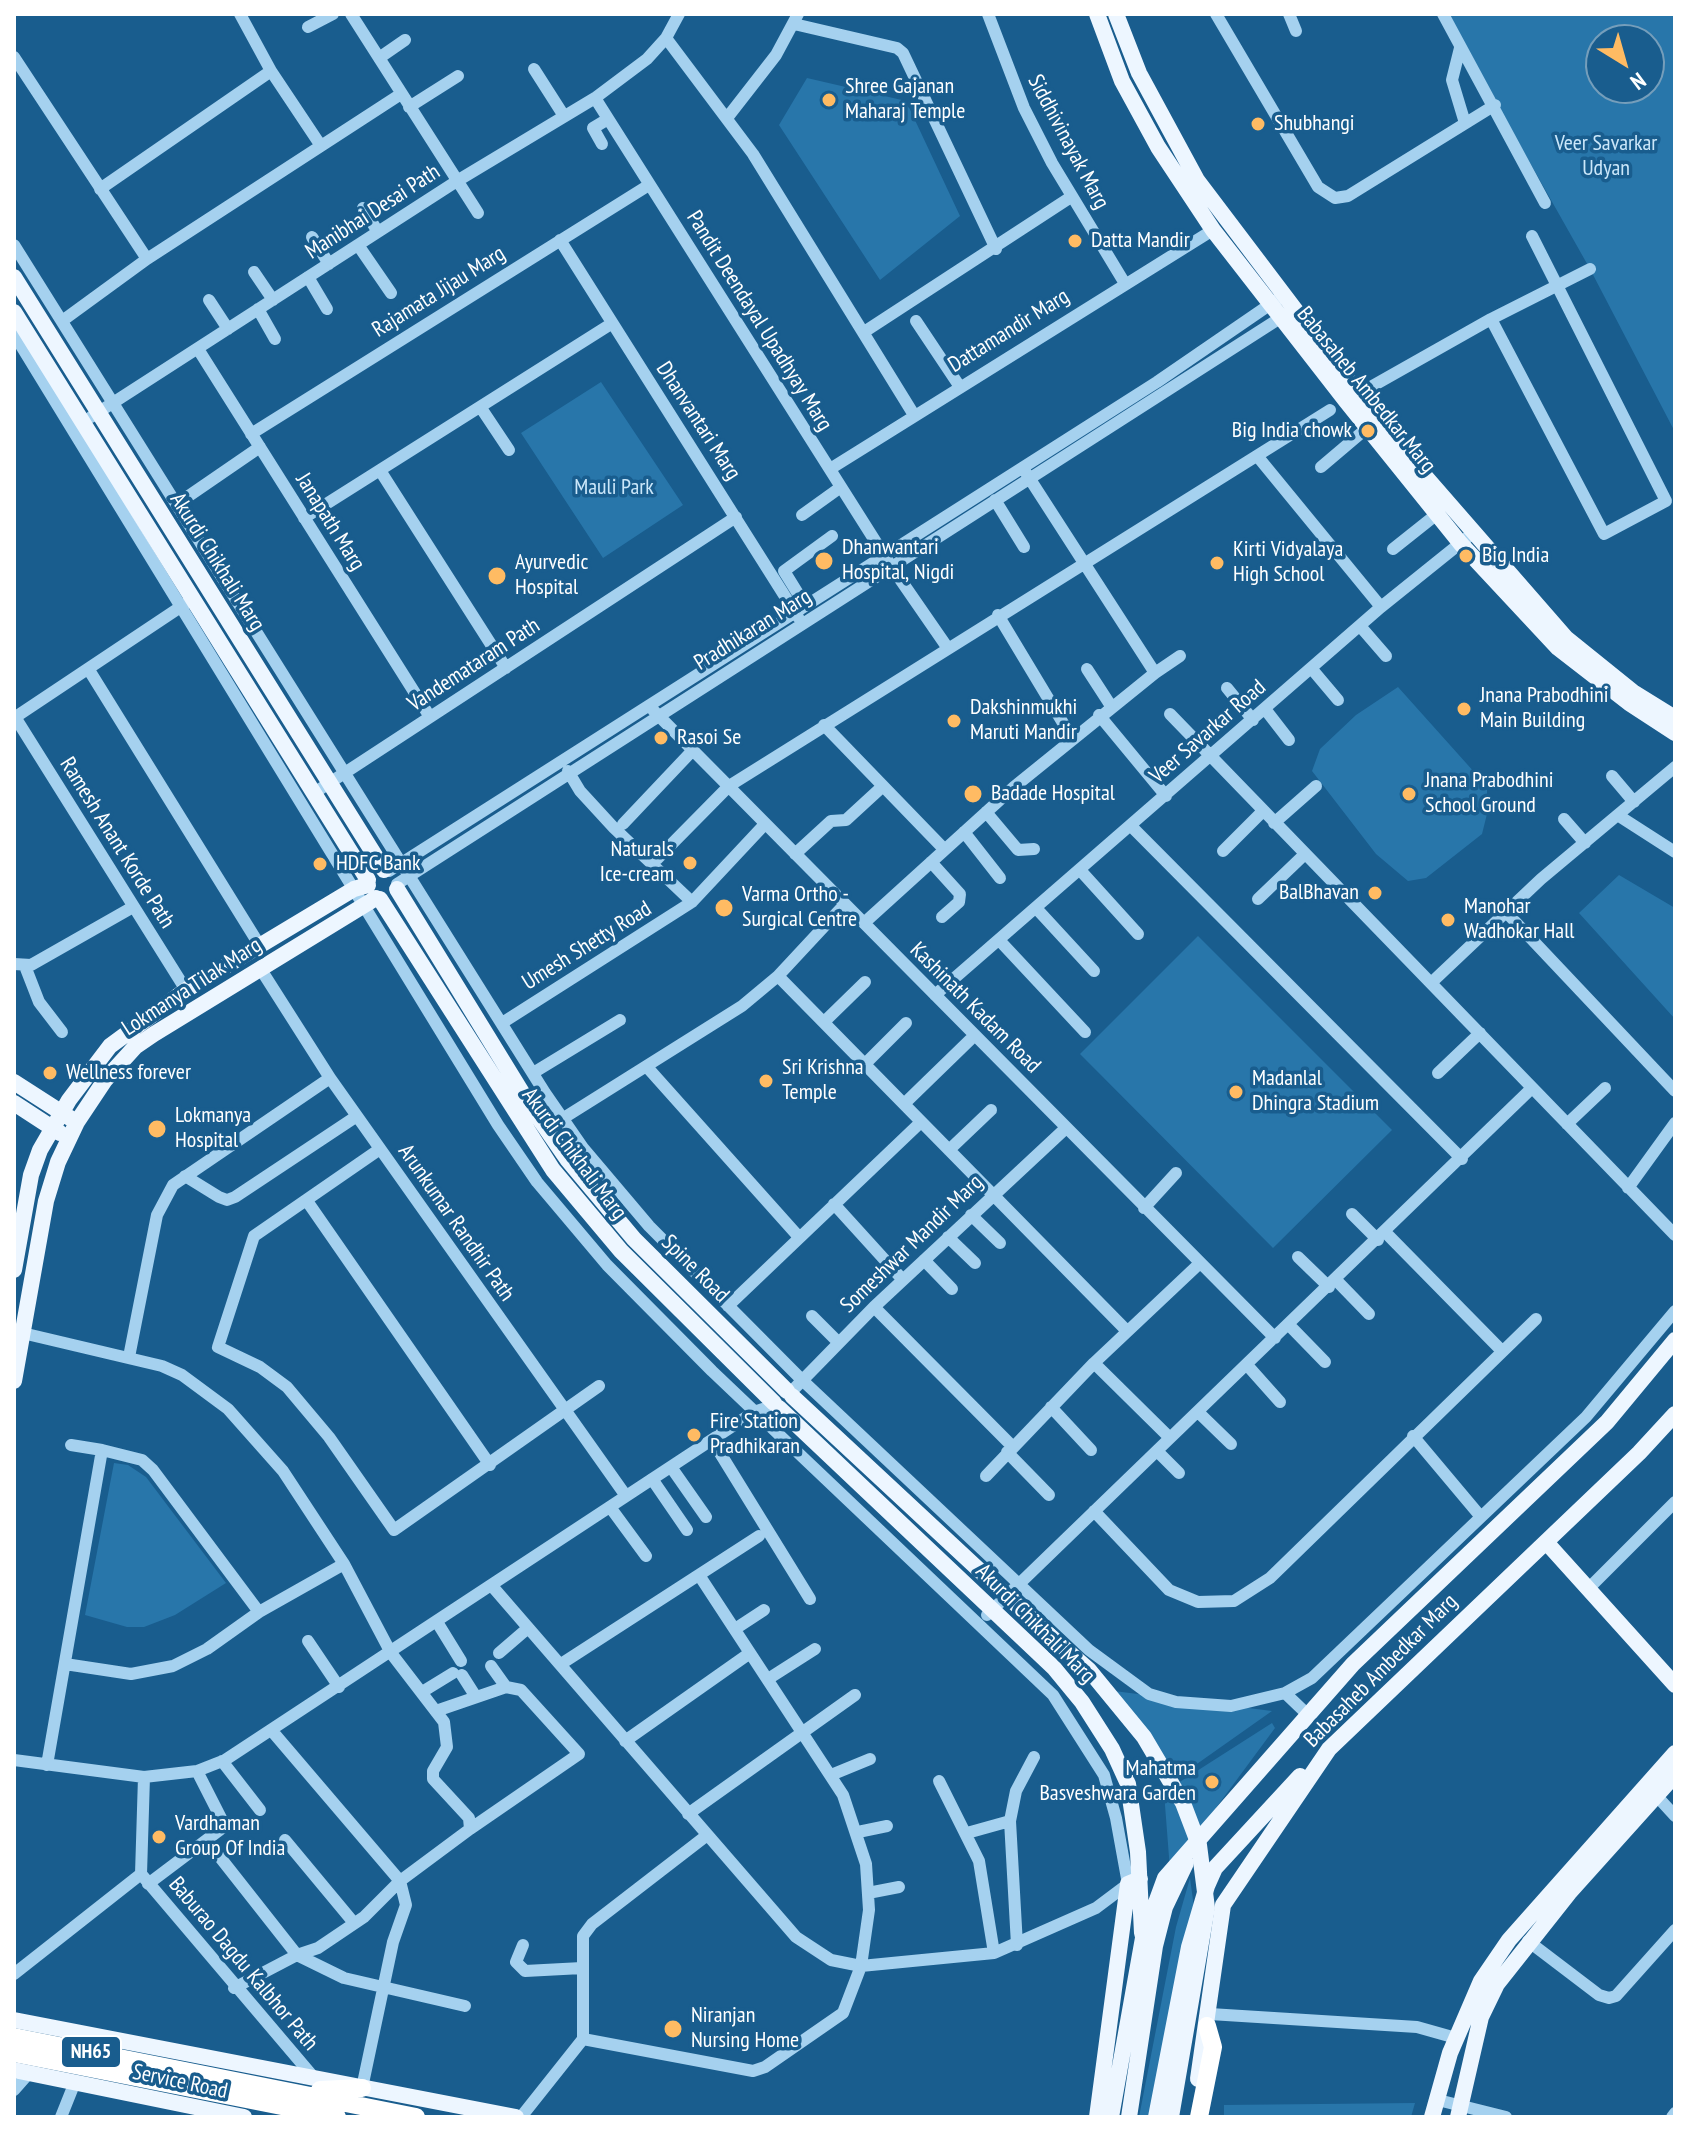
<!DOCTYPE html>
<html>
<head>
<meta charset="utf-8">
<style>
	body { margin:0 }
	#map { position:relative; width:1689px; height:2131px; overflow:hidden; background:#195d8e; font-family:"PT Sans Narrow",sans-serif }
	canvas { display:block }
	.frame { position:absolute; inset:0; border:16px solid #fff; pointer-events:none }
	.north { position:absolute; left:1585px; top:24px; width:80px; height:80px; box-sizing:border-box; background:#195d8e; border:2px solid #759ebb; border-radius:50%; rotate:143deg; font-size:22px; font-weight:700; line-height:32px; text-align:center; color:#fff }
	.north::after { content:''; display:block; margin:auto; width:28px; height:36px; background:#ffbb63; clip-path:polygon(50% 0,100% 100%,50% 72%,0 100%) }
</style>
</head>
<body>
<div id="map">
<canvas width="1689" height="2131"></canvas>
<div class="frame"></div>
<div class="north">N</div>
</div>
<script>
const g = document.querySelector('canvas').getContext('2d');
g.lineJoin = 'round';
function fill(path, color) {
  g.fillStyle = color;
  g.fill(path, 'evenodd');
}
function poly(rows) {
  const path = new Path2D();
  for (const r of rows) {
    path.moveTo(r[0], r[1]);
    for (let i = 2; i < r.length; i += 2) path.lineTo(r[i], r[i + 1]);
  }
  return path;
}
function trace(path, color, width, dash) {
  g.strokeStyle = color;
  g.lineWidth = width;
  g.lineCap = dash ? 'butt' : 'round';
  g.setLineDash(dash || []);
  g.stroke(path);
}
function drawText(font, color, halo, rows, align = 'center') {
  g.font = font + ' "PT Sans Narrow",sans-serif';
  g.lineWidth = 7;
  g.setLineDash([]);
  g.textBaseline = 'middle';
  g.strokeStyle = halo;
  g.fillStyle = color;
  for (const [text, x, y, turn = 0] of rows) {
    g.save();
    g.translate(x, y);
    g.rotate((+turn || 0) * Math.PI / 180);
    g.textAlign = isNaN(turn) ? turn : align;
    if (halo) g.strokeText(text, 0, 0);
    g.fillText(text, 0, 0);
    g.restore();
  }
}
fill(poly([
	[1446,14,1675,14,1675,432,1590,269],
	[1601,40,1649,40,1649,88,1601,88],
	[807,78,906,101,960,216,880,280,779,125],
	[601,382,683,505,603,558,521,433],
	[1398,687,1475,773,1487,780,1487,814,1482,834,1426,878,1408,881,1376,854,1312,771,1320,749,1356,715],
	[1619,875,1675,908,1675,1019,1579,913],
	[1198,936,1392,1130,1273,1248,1080,1054],
	[114,1463,128,1465,146,1477,226,1583,175,1615,144,1627,127,1627,85,1615],
	[1114,1691,1272,1711,1177,1778],
	[1272,1723,1275,1728,1170,1870,1164,1792],
	[1190,1878,1195,1915,1154,2117,1139,2117,1176,1927],
	[1415,2103,1411,2117,1224,2117,1224,2105]
]), '#2876aa');
trace(poly([
	[240,14,271,71,321,146],
	[351,14,478,213],
	[988,14,1024,108,1052,163,1124,282],
	[1216,14,1318,187,1335,198,1348,196,1495,105],
	[1289,14,1296,31],
	[1443,14,1545,203],
	[794,24,897,48,903,53,996,249],
	[308,27,333,14],
	[666,38,753,154,914,415],
	[1460,48,1452,80,1465,123],
	[14,57,147,259],
	[379,58,405,40],
	[534,69,564,116],
	[595,98,891,566,947,647],
	[409,107,458,76],
	[727,118,776,55,798,14],
	[602,144,593,128,608,119],
	[100,189,271,71],
	[363,208,378,232],
	[312,237,329,264],
	[560,240,798,617],
	[14,245,545,1093,583,1148,649,1226,801,1379,1089,1650,1149,1694,1176,1702,1231,1706,1285,1693,1312,1678,1586,1417,1675,1311],
	[358,245,391,293],
	[254,272,273,300],
	[308,277,327,309],
	[209,300,228,329],
	[258,309,275,339],
	[1491,319,1604,534,1666,501,1532,236],
	[62,321,147,259,401,94],
	[916,321,960,387],
	[864,332,1071,197],
	[14,334,498,1125,537,1182,607,1265,712,1371,1053,1695,1104,1775,1116,1818,1128,1884,1096,1908,994,1953,861,1966,831,1960,796,1937,492,1586],
	[198,349,430,717],
	[1353,397,1491,319,1590,269],
	[481,408,509,450],
	[91,417,457,181,595,98,647,59,666,38,679,14],
	[251,434,649,185],
	[1258,457,1381,607],
	[1321,467,1367,428],
	[830,469,1213,230],
	[381,472,506,668],
	[995,500,1024,547],
	[177,504,260,447],
	[802,515,841,487],
	[304,518,611,324],
	[1393,549,1437,514],
	[805,605,784,571,832,536],
	[998,615,1072,738],
	[1360,626,1386,656],
	[1311,668,1338,700],
	[1087,669,1111,706],
	[89,670,260,946],
	[1155,673,1180,656],
	[1227,688,1253,720],
	[1265,709,1289,740],
	[653,710,1275,1338],
	[1170,714,1675,1235],
	[1099,715,1166,796],
	[15,717,186,990],
	[14,718,188,602],
	[824,725,944,849],
	[568,771,580,791,614,828,692,902],
	[1612,776,1634,802],
	[314,793,736,517],
	[986,812,1018,850,1034,849],
	[1619,816,1675,852],
	[1564,819,1585,843],
	[1274,823,1316,786],
	[623,824,693,750],
	[1131,826,1462,1159],
	[964,832,1000,878],
	[1223,851,1263,811],
	[795,854,831,821,846,820,883,786],
	[657,859,729,786,1330,410],
	[931,862,960,894,959,902,942,917],
	[1080,870,1138,934],
	[389,871,1157,382,1278,299],
	[397,884,1288,313],
	[1258,899,1305,854],
	[1036,908,1094,971],
	[1506,912,1675,1091],
	[864,923,1014,787,1155,673,1026,473],
	[999,940,1085,1032],
	[14,964,31,965,133,907],
	[25,966,39,1002,62,1032],
	[260,968,330,1078,626,1496],
	[778,976,1127,1331],
	[1431,983,1541,879,1675,767],
	[935,995,1381,607,1473,533],
	[824,1022,865,982],
	[502,1023,692,902,765,824],
	[865,1064,906,1023],
	[647,1067,798,1236],
	[533,1073,620,1020],
	[1438,1073,1480,1033],
	[904,1104,975,1035],
	[562,1119,742,1006,778,976,845,904],
	[1567,1124,1605,1088],
	[380,1149,254,1236,218,1347,260,1367,287,1387,329,1437,394,1530,599,1386],
	[949,1150,991,1110],
	[185,1176,219,1197,227,1200,235,1197,357,1116],
	[1628,1188,1675,1123],
	[307,1201,490,1465],
	[834,1204,903,1280],
	[1144,1208,1176,1173],
	[1352,1214,1378,1240],
	[971,1215,1000,1243],
	[1385,1232,1501,1350],
	[948,1237,975,1263],
	[1298,1257,1329,1287],
	[924,1260,952,1289],
	[1336,1280,1369,1314],
	[728,1306,921,1122],
	[874,1307,1012,1446],
	[812,1316,838,1342],
	[1289,1325,1325,1362],
	[14,1331,162,1366,182,1375,228,1409,283,1471,344,1564,391,1653,444,1722,447,1747,433,1771,433,1779,469,1818,470,1829,400,1881,364,1917,318,1948,297,1955,219,1856],
	[129,1357,157,1215,173,1185,330,1078],
	[1094,1363,1170,1438],
	[1247,1365,1280,1402],
	[790,1393,874,1307,1066,1128],
	[1051,1407,1091,1450],
	[1198,1412,1231,1444],
	[1413,1436,1481,1517],
	[712,1440,810,1599],
	[71,1445,102,1450],
	[1157,1451,1179,1473],
	[1007,1452,1049,1495],
	[671,1467,706,1517],
	[986,1476,1094,1363,1199,1264],
	[652,1479,687,1530],
	[610,1507,646,1556],
	[1094,1511,1169,1590,1198,1602,1234,1601,1270,1578,1536,1319],
	[1588,1589,1675,1502],
	[987,1615,1532,1088],
	[437,1622,461,1661],
	[735,1629,764,1610],
	[308,1641,339,1687],
	[499,1653,528,1628],
	[65,1664,131,1674,173,1666,207,1649,259,1612,344,1564],
	[561,1664,759,1536],
	[491,1666,506,1687],
	[462,1675,476,1697],
	[768,1679,815,1649],
	[422,1692,453,1673],
	[1285,1693,1307,1714],
	[436,1711,506,1687,521,1690,579,1754,470,1829],
	[272,1731,400,1881,406,1905,393,1942,362,2088],
	[625,1741,750,1653],
	[14,1760,144,1777,197,1771,225,1760,754,1412,775,1405],
	[222,1761,260,1810],
	[47,1765,102,1450,142,1460,153,1470,259,1612],
	[831,1775,870,1759],
	[939,1781,979,1861,994,1953],
	[1653,1792,1675,1816],
	[688,1814,855,1695],
	[858,1832,887,1826],
	[967,1833,1010,1821],
	[285,1840,354,1923],
	[141,1874,315,2079],
	[148,1884,225,1826,197,1771],
	[868,1893,899,1887],
	[1528,1941,1599,1995,1609,1998,1616,1996,1675,1930],
	[523,1945,516,1962,525,1971,582,1968],
	[1017,1945,1010,1821,1016,1791,1034,1757],
	[14,1974,141,1874,144,1777],
	[234,1988,297,1955,344,1978,465,2006],
	[1210,2014,1417,2027,1456,2038],
	[583,2039,753,2071,765,2067,843,2013,861,1966,869,1910,866,1864,843,1795,699,1575],
	[14,2090,29,2073],
	[1438,2100,1506,2117],
	[61,2117,75,2082],
	[521,2117,583,2039,583,1936,592,1924,706,1836],
	[1672,2117,1675,2113]
]), '#a5d1ef', 12);
trace(poly([
	[1097,14,1122,81,1158,147,1213,230,1346,401,1461,544,1558,648,1629,703,1675,733],
	[1116,14,1139,73,1197,180,1359,394,1417,467,1566,638,1633,692,1675,718],
	[14,277,384,870],
	[14,312,368,880],
	[397,889,529,1104,567,1159,634,1239,787,1391],
	[380,899,553,1170,621,1251,774,1403],
	[14,1082,70,1118],
	[14,1103,60,1133],
	[14,1270,31,1175,40,1150,69,1100,110,1046,186,990,354,889,368,885],
	[14,1381,46,1201,58,1162,77,1122,105,1080,135,1047,154,1034,376,898],
	[792,1396,1049,1635],
	[779,1408,1054,1668,1082,1702,1112,1749,1128,1784,1138,1852,1142,1933],
	[1546,1542,1675,1685],
	[14,2020,516,2117],
	[14,2070,244,2117],
	[1198,2079,1223,1905,1329,1749,1639,1453,1675,1414],
	[1097,2117,1128,1884,1140,1879],
	[1111,2117,1143,1938,1165,1878,1353,1664,1607,1422,1675,1340],
	[1129,2117,1155,1946,1165,1907,1186,1863],
	[1156,2117,1189,1947,1207,1886,1215,1868,1300,1776],
	[1432,2117,1450,2053,1481,1981,1509,1940,1675,1753],
	[1458,2117,1481,2017,1497,1984,1569,1893,1675,1775]
]), '#edf6ff', 16);
trace(poly([
	[14,2037,416,2117],
	[14,2053,337,2117],
	[320,2090,362,2088],
	[1199,2117,1213,2047,1207,2026]
]), '#fff', 18);
trace(poly([
	[1049,1635,1089,1670,1144,1737,1183,1803,1199,1845,1207,1908,1171,2117]
]), '#edf6ff', 16);
for (const [x, y, r, color] of [
	[829,100,8,"#ffbb63"],
	[1258,124,8,"#ffbb63"],
	[1075,241,8,"#ffbb63"],
	[1368,431,8,"#ffbb63"],
	[1466,556,8,"#ffbb63"],
	[824,561,10,"#ffbb63"],
	[1217,563,8,"#ffbb63"],
	[497,576,10,"#ffbb63"],
	[1464,709,8,"#ffbb63"],
	[954,721,8,"#ffbb63"],
	[661,738,8,"#ffbb63"],
	[973,794,10,"#ffbb63"],
	[1409,794,8,"#ffbb63"],
	[690,863,8,"#ffbb63"],
	[320,864,8,"#ffbb63"],
	[1375,893,8,"#ffbb63"],
	[724,908,10,"#ffbb63"],
	[1448,920,8,"#ffbb63"],
	[50,1073,8,"#ffbb63"],
	[766,1081,8,"#ffbb63"],
	[1236,1092,8,"#ffbb63"],
	[157,1129,10,"#ffbb63"],
	[694,1435,8,"#ffbb63"],
	[1212,1782,8,"#ffbb63"],
	[159,1837,8,"#ffbb63"],
	[673,2029,10,"#ffbb63"]
]) {
  const dot = new Path2D();
  dot.arc(x, y, r, 0, 2 * Math.PI);
  g.fillStyle = color;
  g.fill(dot);
  trace(dot, '#195d8e', 3);
}
for (const [x, y, w] of [
	[91,2052,60]
]) {
  const box = new Path2D();
  box.roundRect(x - w / 2, y - 16, w, 32, 6);
  g.fillStyle = '#195d8e';
  g.fill(box);
  trace(box, '#fff', 2);
}
drawText('bold 20px', '#fff', null, [
	["NH65",91,2052]
]);
drawText('22px', '#fff', '#195d8e', [
	["Shree Gajanan",845,87],
	["Maharaj Temple",845,112],
	["Shubhangi",1274,124],
	["Datta Mandir",1091,241],
	["Big India chowk",1352,431,"right"],
	["Dhanwantari",842,548],
	["Hospital, Nigdi",842,573],
	["Kirti Vidyalaya",1233,550],
	["High School",1233,575],
	["Big India",1482,556],
	["Ayurvedic",515,563],
	["Hospital",515,588],
	["Jnana Prabodhini",1480,696],
	["Main Building",1480,721],
	["Dakshinmukhi",970,708],
	["Maruti Mandir",970,733],
	["Rasoi Se",677,738],
	["Jnana Prabodhini",1425,781],
	["School Ground",1425,806],
	["Badade Hospital",991,794],
	["Naturals",674,850,"right"],
	["Ice-cream",674,875,"right"],
	["HDFC Bank",336,864],
	["BalBhavan",1359,893,"right"],
	["Varma Ortho -",742,895],
	["Surgical Centre",742,920],
	["Manohar",1464,907],
	["Wadhokar Hall",1464,932],
	["Sri Krishna",782,1068],
	["Temple",782,1093],
	["Wellness forever",66,1073],
	["Madanlal",1252,1079],
	["Dhingra Stadium",1252,1104],
	["Lokmanya",175,1116],
	["Hospital",175,1141],
	["Fire Station",710,1422],
	["Pradhikaran",710,1447],
	["Mahatma",1196,1769,"right"],
	["Basveshwara Garden",1196,1794,"right"],
	["Vardhaman",175,1824],
	["Group Of India",175,1849],
	["Niranjan",691,2016],
	["Nursing Home",691,2041]
], 'left');
drawText('22px', '#fff', '#195d8e', [
	["Siddhivinayak Marg",1068,142,62],
	["Manibhai Desai Path",373,212,-33],
	["Rajamata Jijau Marg",439,292,-32],
	["Pandit Deendayal Upadhyay Marg",759,321,58],
	["Dattamandir Marg",1009,331,-32],
	["Babasaheb Ambedkar Marg",1366,390,51],
	["Dhanvantari Marg",698,421,57],
	["Janapath Marg",330,522,58],
	["Akurdi Chikhali Marg",217,562,58],
	["Pradhikaran Marg",753,630,-32],
	["Vandemataram Path",474,665,-33],
	["Veer Savarkar Road",1208,732,-41],
	["Ramesh Anant Korde Path",117,843,58],
	["Umesh Shetty Road",587,946,-32],
	["Lokmanya Tilak Marg",192,987,-33],
	["Kashinath Kadam Road",975,1008,45],
	["Akurdi Chikhali Marg",574,1154,53],
	["Arunkumar Randhir Path",456,1223,55],
	["Someshwar Mandir Marg",912,1244,-44],
	["Spine Road",695,1269,45],
	["Akurdi Chikhali Marg",1035,1624,45],
	["Babasaheb Ambedkar Marg",1381,1671,-45],
	["Baburao Dagdu Kalbhor Path",243,1964,50],
	["Service Road",180,2082,12]
]);
drawText('22px', '#cbe7fa', '#195d8e', [
	["Veer Savarkar",1606,144],
	["Udyan",1606,169],
	["Mauli Park",614,488]
]);
</script>
</body>
</html>
